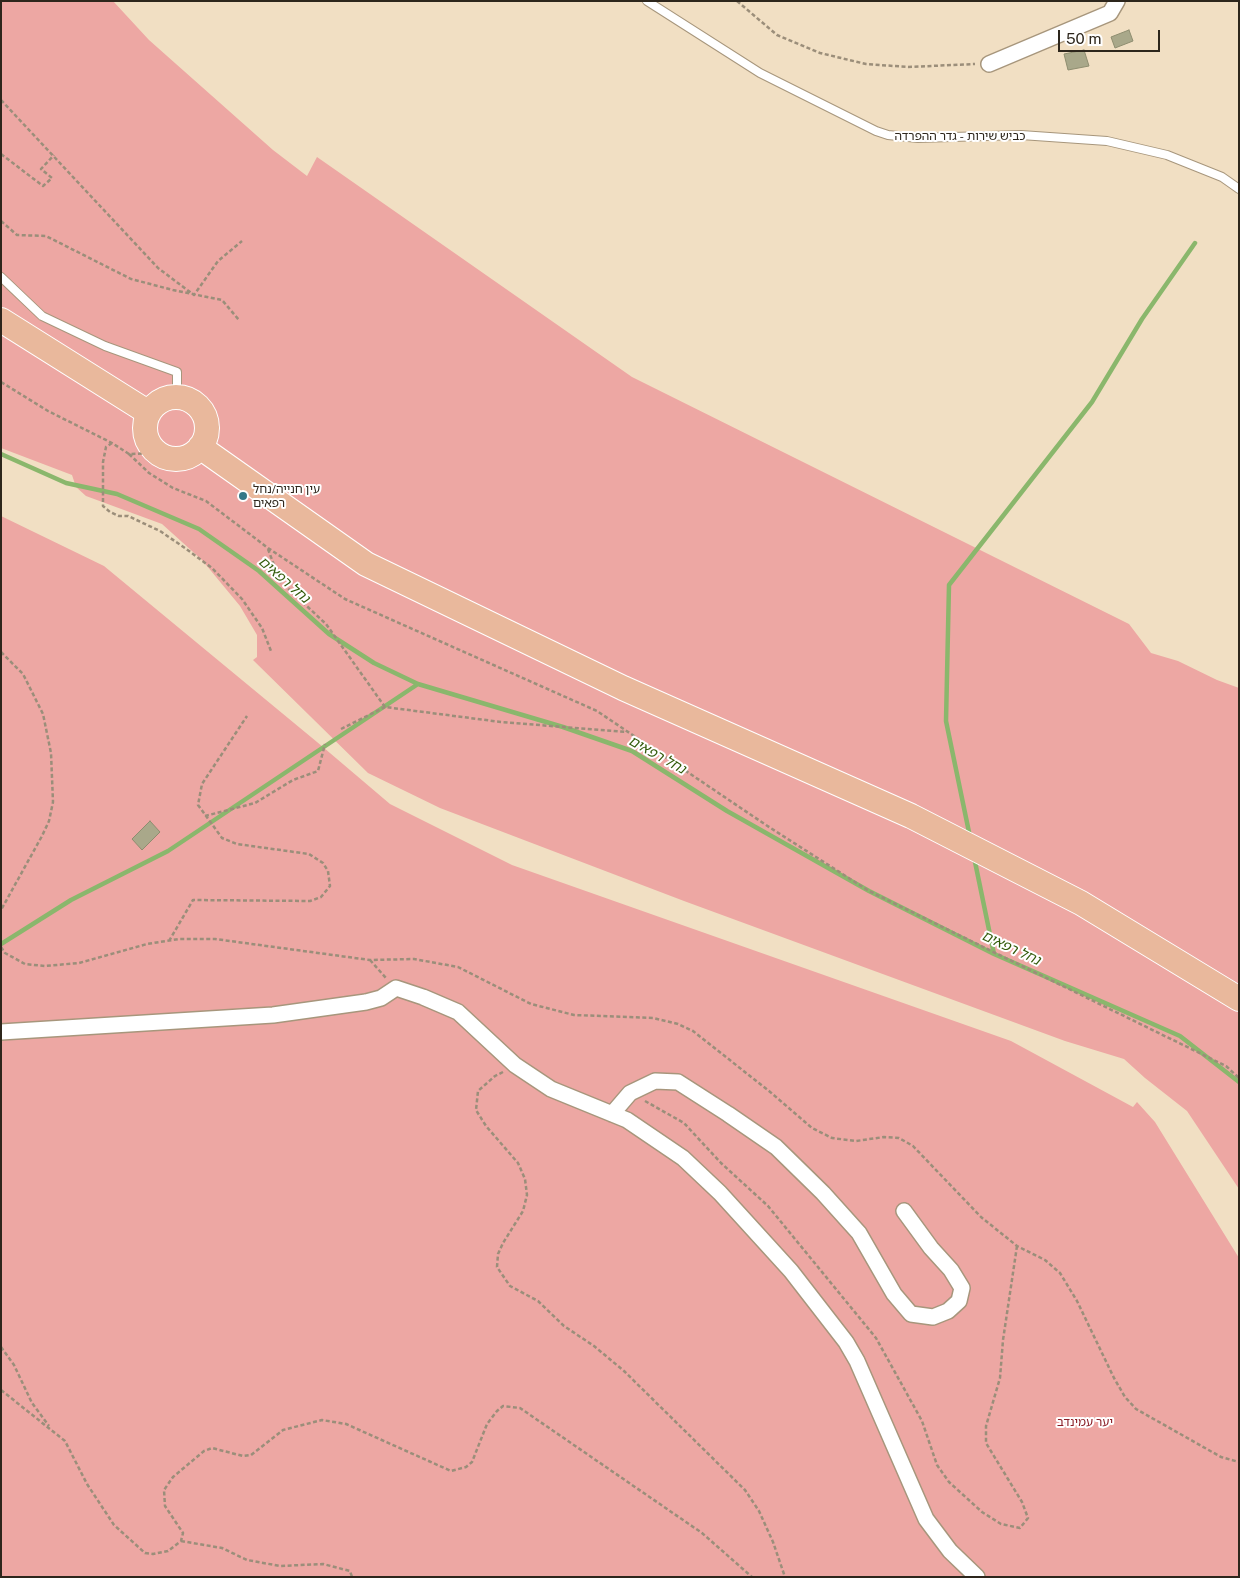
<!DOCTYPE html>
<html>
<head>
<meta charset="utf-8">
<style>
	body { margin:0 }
	#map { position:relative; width:1240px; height:1578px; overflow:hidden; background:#f1dfc3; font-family:"Public Sans",sans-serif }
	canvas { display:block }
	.frame { position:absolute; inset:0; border:2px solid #2d261c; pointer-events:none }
	.scale { position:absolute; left:1058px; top:30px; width:102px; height:22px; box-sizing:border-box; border:2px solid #2d261c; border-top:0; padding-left:6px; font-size:15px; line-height:18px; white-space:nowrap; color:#2d261c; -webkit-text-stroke:4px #fff; paint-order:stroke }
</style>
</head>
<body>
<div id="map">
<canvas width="1240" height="1578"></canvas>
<div class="frame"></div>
<div class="scale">50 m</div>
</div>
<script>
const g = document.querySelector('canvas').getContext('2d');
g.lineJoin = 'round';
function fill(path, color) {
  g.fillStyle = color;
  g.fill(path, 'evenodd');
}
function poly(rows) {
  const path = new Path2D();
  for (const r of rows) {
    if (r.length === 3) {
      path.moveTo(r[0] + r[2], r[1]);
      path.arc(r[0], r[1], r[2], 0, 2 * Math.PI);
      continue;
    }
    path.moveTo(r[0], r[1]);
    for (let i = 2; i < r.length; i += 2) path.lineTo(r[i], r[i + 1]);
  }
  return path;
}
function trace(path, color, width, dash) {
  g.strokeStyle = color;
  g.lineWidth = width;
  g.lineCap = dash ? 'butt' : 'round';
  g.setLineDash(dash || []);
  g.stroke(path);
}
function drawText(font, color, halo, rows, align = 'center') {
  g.font = font + ' "Public Sans","Noto Sans Hebrew",sans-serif';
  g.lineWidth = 4;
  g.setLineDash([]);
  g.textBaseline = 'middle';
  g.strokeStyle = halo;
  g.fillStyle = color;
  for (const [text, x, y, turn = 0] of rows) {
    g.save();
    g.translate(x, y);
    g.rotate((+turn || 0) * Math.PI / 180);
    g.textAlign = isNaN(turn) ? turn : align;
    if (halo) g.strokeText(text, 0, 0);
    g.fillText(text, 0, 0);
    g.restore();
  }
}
fill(poly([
	[1,1,113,1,149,40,273,150,307,176,317,157,632,377,1129,624,1151,653,1178,661,1217,680,1239,688,1239,1189,1187,1111,1145,1078,1124,1059,1065,1041,684,901,440,808,368,773,253,660,257,657,257,635,240,606,202,560,162,524,86,496,76,487,72,475,1,448],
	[1,516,104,566,317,742,390,804,512,865,1011,1041,1133,1107,1137,1102,1155,1122,1239,1258,1239,1577,1,1577]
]), '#eda7a3');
trace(poly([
	[1,454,66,483,117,494,199,529,259,571,329,634,374,663,418,684,563,727,632,751,727,811,869,891,994,954,1180,1036,1239,1082],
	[970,837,946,721,949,585,1092,402,1142,319,1195,243],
	[974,857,994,954],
	[1,944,71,900,168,851,418,684]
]), '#8ab76c', 4.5);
const building = poly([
	[1129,30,1133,41,1115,48,1111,37,1129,30],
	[1084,50,1089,66,1068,70,1064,54,1084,50],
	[150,821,160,832,142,850,132,839,150,821]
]);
fill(building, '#a9a88a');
trace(building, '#8e8d70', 1);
const service = poly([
	[647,1,760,73,876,131,888,135,918,138,1021,135,1107,141,1167,155,1222,177,1239,189],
	[1,277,42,316,105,346,177,372,177,397]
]);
const minor = poly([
	[989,64,1110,13,1117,1],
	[1,1032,273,1015,366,1002,381,998,396,988,423,997,458,1012,515,1065,551,1089,627,1120,683,1158,720,1193,791,1271,846,1342,857,1361,926,1519,950,1551,977,1577],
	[612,1114,630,1093,655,1081,678,1082,728,1114,776,1147,823,1193,859,1233,894,1294,911,1314,933,1317,948,1311,959,1301,962,1288,951,1270,931,1248,904,1211]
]);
const primary = poly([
	[1,320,149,413],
	[176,428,31],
	[200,447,366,564,623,688,911,816,1081,903,1239,999]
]);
trace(service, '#a7967c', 10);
trace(minor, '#a7967c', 18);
trace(primary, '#fff', 26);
trace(poly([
	[737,1,777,35,820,53,866,64,908,67,975,64],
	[1,100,158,268,194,295,218,261,242,241],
	[1,154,43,186,52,178,41,169,54,155],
	[1,221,17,235,46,236,131,279,173,290,222,300,239,320],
	[1,382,48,411,112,443,129,454,157,453],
	[112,443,106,447,103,462,103,506,110,512,119,516,128,516,160,531,185,548,212,568,242,599,262,628,271,651],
	[129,454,149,473,173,488,206,501,268,548,345,599,597,711,766,825,869,891,1226,1066,1239,1078],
	[268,549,280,581,326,624,385,707,501,722,626,732],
	[1,652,23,674,43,714,51,753,53,802,49,821,42,836,1,910],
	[341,729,385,707],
	[205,816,255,803,293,780,318,771,325,744],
	[169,941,193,900,310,901,321,897,330,886,328,871,323,863,309,854,237,844,222,838,198,805,202,784,247,716],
	[1,947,5,953,25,964,45,966,79,963,147,944,179,939,215,939,370,960,414,959,458,967,531,1004,574,1015,653,1018,678,1024,693,1031,769,1091,812,1128,832,1138,856,1141,884,1137,899,1138,913,1146,981,1217,1017,1246,1045,1260,1060,1273,1077,1301,1114,1378,1125,1397,1136,1409,1221,1457,1239,1462],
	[370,960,386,978],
	[503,1072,495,1076,478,1091,476,1110,486,1126,518,1163,525,1179,527,1195,523,1211,503,1243,498,1254,497,1267,510,1286,538,1301,564,1326,594,1346,624,1371,745,1490,759,1511,773,1542,785,1577],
	[645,1101,684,1123,721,1163,768,1206,876,1338,922,1421,937,1465,949,1482,982,1512,1001,1524,1020,1528,1028,1518,1022,1502,986,1443,986,1426,1000,1378,1003,1340,1017,1246],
	[1,1347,14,1365,32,1403,49,1426],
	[1,1390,65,1441,87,1484,114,1525,145,1553,153,1554,168,1551,181,1541,183,1533,165,1506,164,1490,173,1477,204,1451,212,1448,243,1456,251,1455,283,1430,322,1420,346,1424,451,1471,466,1467,472,1462,487,1424,497,1411,503,1406,520,1408,702,1533,752,1577],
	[181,1541,222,1548,247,1560,280,1566,323,1564,350,1571,352,1577]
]), '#9b8e7a', 2.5, [4, 2.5]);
trace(service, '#fff', 8);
trace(minor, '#fff', 15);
trace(primary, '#e9b89c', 24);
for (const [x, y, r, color] of [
	[243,496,5,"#347788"]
]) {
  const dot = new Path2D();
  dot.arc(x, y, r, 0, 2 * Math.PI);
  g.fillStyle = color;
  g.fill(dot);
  trace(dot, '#fff', 2);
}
drawText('12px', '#2d261c', '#fff', [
	["כביש שירות - גדר ההפרדה",960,136]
]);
drawText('12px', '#2d261c', '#fff', [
	["עין חנייה/נחל",253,489],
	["רפאים",253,503]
], 'left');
drawText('12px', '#8a1e26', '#fff', [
	["יער עמינדב",1085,1422]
]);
drawText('italic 14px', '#335b0b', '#fff', [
	["נחל רפאים",284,580,41],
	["נחל רפאים",657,755,29],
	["נחל רפאים",1011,948,25]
]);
</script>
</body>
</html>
